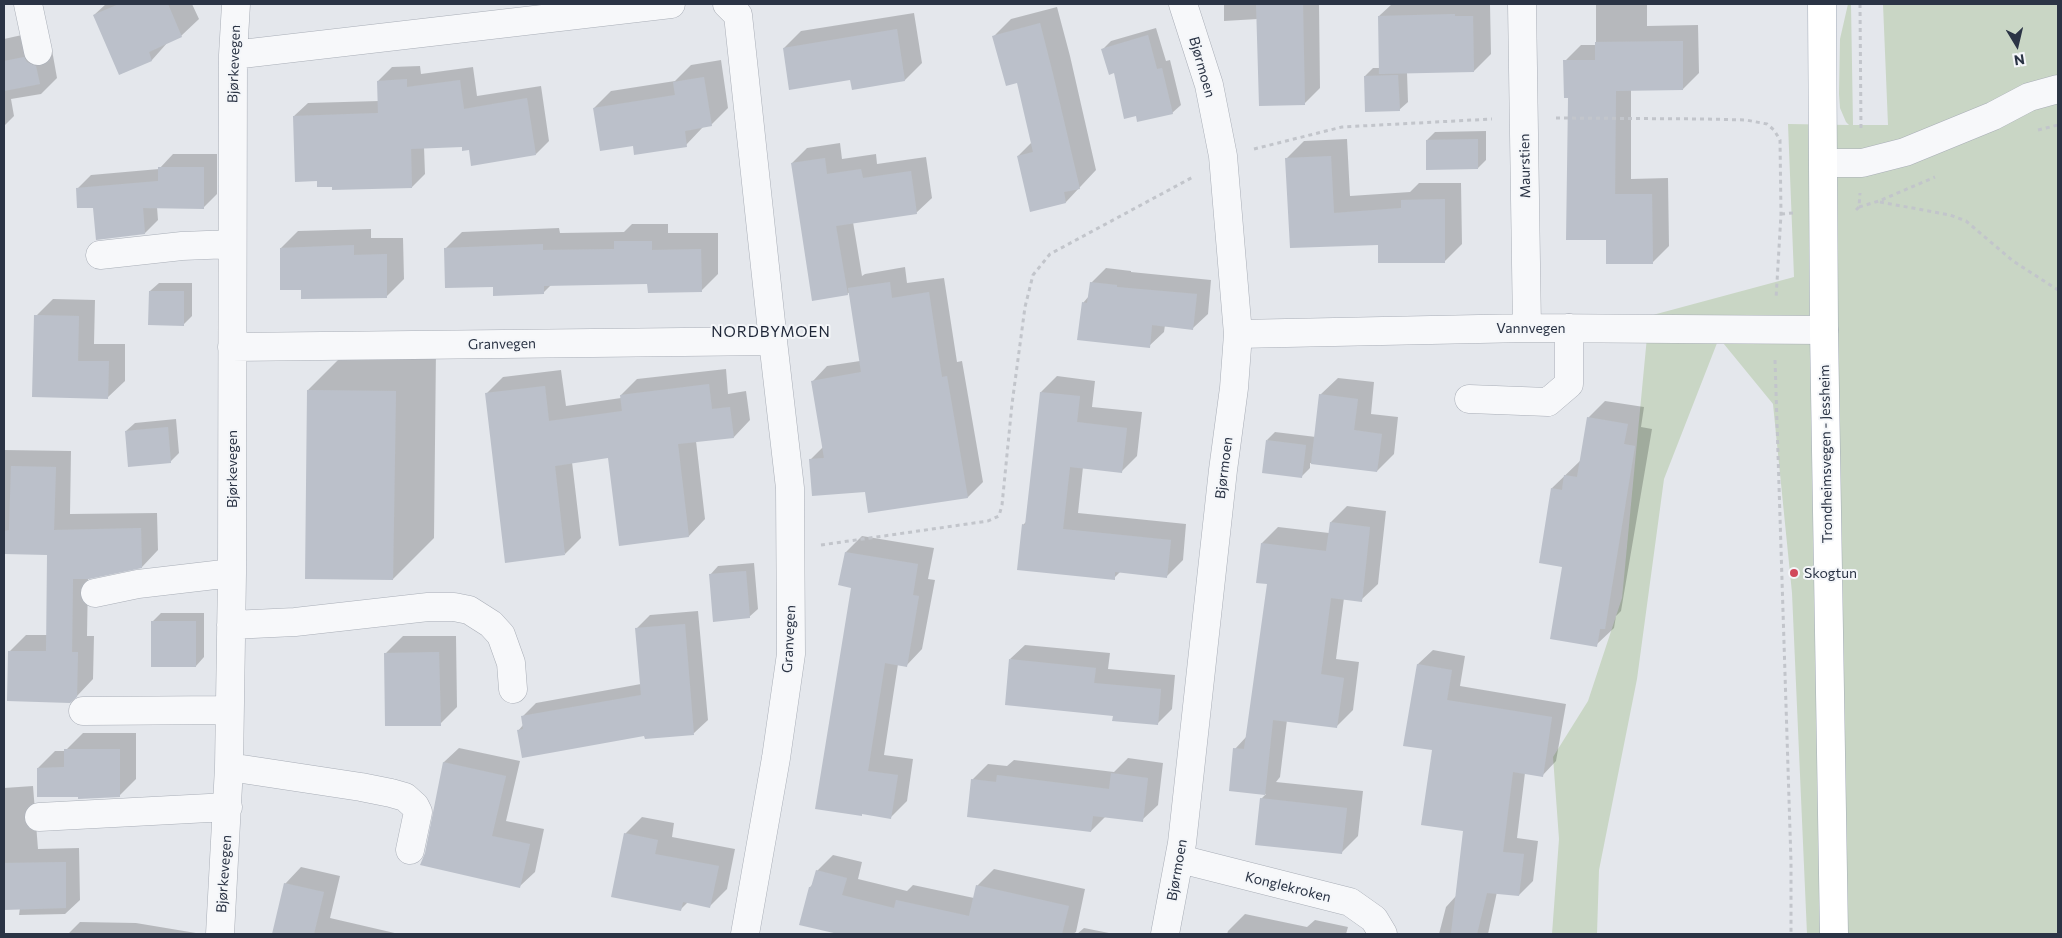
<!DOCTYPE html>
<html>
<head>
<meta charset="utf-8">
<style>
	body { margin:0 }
	#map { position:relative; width:2062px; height:938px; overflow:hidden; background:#e4e7ec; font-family:Commissioner,sans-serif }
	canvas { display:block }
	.frame { position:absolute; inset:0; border:5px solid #2b3445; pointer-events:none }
	.north { position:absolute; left:1992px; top:20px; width:50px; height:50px; -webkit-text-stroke:4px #f4f6f9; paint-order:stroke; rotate:171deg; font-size:14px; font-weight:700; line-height:20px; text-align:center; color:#2b3445 }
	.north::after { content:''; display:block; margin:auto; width:18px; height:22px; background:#2b3445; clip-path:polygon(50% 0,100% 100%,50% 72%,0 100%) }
</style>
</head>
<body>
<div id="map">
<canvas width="2062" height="938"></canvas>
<div class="frame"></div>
<div class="north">N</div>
</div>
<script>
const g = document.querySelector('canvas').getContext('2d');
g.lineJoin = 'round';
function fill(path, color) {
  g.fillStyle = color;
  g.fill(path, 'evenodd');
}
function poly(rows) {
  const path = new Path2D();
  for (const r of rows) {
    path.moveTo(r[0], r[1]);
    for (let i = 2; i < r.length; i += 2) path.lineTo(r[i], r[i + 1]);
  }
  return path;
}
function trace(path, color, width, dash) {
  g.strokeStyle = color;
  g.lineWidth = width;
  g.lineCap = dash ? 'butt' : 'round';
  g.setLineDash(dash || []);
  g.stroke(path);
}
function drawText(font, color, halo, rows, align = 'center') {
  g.font = font + ' Commissioner,sans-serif';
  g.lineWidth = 4;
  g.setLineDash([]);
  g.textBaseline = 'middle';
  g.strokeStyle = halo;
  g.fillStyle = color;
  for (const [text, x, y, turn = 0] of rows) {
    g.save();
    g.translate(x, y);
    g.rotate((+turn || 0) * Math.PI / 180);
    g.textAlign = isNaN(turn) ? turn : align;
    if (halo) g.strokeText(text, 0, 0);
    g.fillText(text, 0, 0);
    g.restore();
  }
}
fill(poly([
	[1848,4,1851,4,1853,125,1888,125,1883,4,2058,4,2058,934,1807,934,1792,593,1773,404,1719,338,1664,479,1637,679,1599,870,1597,934,1552,934,1559,839,1553,757,1588,701,1622,598,1649,316,1794,277,1788,124,1849,125,1846,122,1840,108,1839,94,1840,39]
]), '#c9d6c5');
fill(poly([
	[106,4,192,4,199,19,181,36,168,42,152,60,120,74,94,15],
	[1224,4,1319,4,1320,88,1304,104,1258,19,1224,21],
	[1392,4,1490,4,1491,54,1474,71,1407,72,1408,102,1399,110,1365,76,1373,68,1381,68,1379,16],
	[1596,4,1647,4,1647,26,1698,25,1699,73,1683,89,1631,90,1631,179,1668,178,1669,246,1652,263,1607,238,1569,97,1565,61,1581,45,1596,45],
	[1057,7,1070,56,1096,170,1066,202,1031,210,1018,156,1032,142,1018,82,994,36,1011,19],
	[914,13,922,63,905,80,851,79,784,48,801,31],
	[1156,28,1166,61,1170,60,1181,105,1172,113,1136,115,1103,49,1111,41],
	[31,33,43,46,52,50,57,78,41,94,11,99,14,116,4,126,4,39],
	[721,60,728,108,711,125,703,127,686,145,634,145,594,108,611,91,675,81,691,65],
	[420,66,421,74,473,67,477,96,541,86,549,141,536,154,470,149,463,146,424,147,425,174,412,187,333,186,318,180,294,116,308,103,379,101,378,81,392,67],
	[1486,131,1486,160,1478,168,1427,140,1435,132],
	[1347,139,1350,196,1410,192,1419,183,1461,183,1462,244,1445,261,1380,243,1292,247,1287,158,1304,141],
	[840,143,842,159,876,154,877,164,926,157,932,198,916,213,853,222,862,276,865,274,905,267,907,283,944,278,957,362,962,361,983,482,968,497,866,491,811,459,823,447,812,382,827,366,860,361,850,292,847,294,792,163,807,148],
	[173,154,217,154,217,194,204,207,157,207,158,220,145,233,94,207,78,188,91,175,159,169],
	[632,224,668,224,668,233,718,233,718,274,701,291,649,283,552,284,543,293,494,285,445,249,462,232,559,228,560,233,624,232],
	[371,229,371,238,403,238,404,279,387,296,281,248,298,231],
	[1106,268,1131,271,1131,272,1211,280,1208,314,1193,328,1165,325,1164,332,1149,346,1083,303,1089,296,1091,283],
	[159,283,192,283,192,316,183,325,150,291],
	[53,299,95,300,94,344,125,344,125,381,107,398,36,316],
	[349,349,436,350,434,538,393,579,308,390],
	[726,369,728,394,746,391,750,420,734,437,696,441,705,519,689,536,620,544,609,457,572,462,581,538,565,554,487,393,503,377,561,370,566,406,621,398,621,395,637,379],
	[1057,376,1095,381,1092,407,1142,412,1137,456,1121,472,1083,467,1078,513,1186,524,1183,560,1167,576,1121,571,1114,578,1023,525,1027,521,1041,392],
	[1338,378,1374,382,1371,414,1398,417,1394,454,1377,471,1310,463,1310,468,1301,477,1267,440,1275,432,1316,437,1320,395],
	[1605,401,1644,407,1641,427,1652,429,1621,611,1616,616,1614,628,1596,645,1563,566,1552,488,1581,460,1588,418],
	[176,419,179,453,170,462,126,431,135,423],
	[4,450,71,451,70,514,157,513,158,550,142,567,88,578,87,636,94,636,93,679,77,696,10,651,26,635,47,635,48,554,4,553],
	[1347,506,1386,511,1378,584,1361,600,1344,598,1336,659,1359,662,1353,710,1336,727,1287,720,1280,777,1276,782,1363,791,1358,836,1341,853,1261,799,1266,794,1230,790,1235,749,1247,736,1268,583,1257,582,1262,543,1278,527,1329,533,1331,522],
	[862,536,934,548,928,579,935,580,922,649,906,666,898,664,884,755,913,759,907,801,891,817,863,813,861,815,853,587,846,552],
	[754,563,758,609,749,617,710,575,718,566],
	[698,611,708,720,694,733,646,734,518,731,523,725,522,717,536,703,641,684,636,629,650,615],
	[161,613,204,613,204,657,196,666,152,622],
	[403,636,456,636,457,707,440,724,385,654],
	[1025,645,1110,653,1108,669,1175,675,1172,709,1157,724,1114,715,1010,659],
	[1433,650,1465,656,1460,686,1566,704,1556,761,1542,776,1525,773,1517,838,1538,841,1533,881,1519,895,1497,892,1488,934,1439,934,1446,907,1456,896,1464,830,1434,749,1405,744,1418,664],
	[83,733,136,733,136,779,119,796,38,768,55,751,65,751],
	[459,748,520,761,506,821,544,829,535,872,520,886,426,854,444,762],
	[1128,758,1163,763,1158,805,1142,820,1106,816,1091,831,972,780,988,764,1007,766,1014,760,1114,772],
	[33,786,38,849,79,848,80,900,65,914,19,915,20,908,4,908,4,788],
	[642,817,674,823,672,837,735,849,727,889,710,906,688,902,680,910,625,834],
	[833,855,862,862,858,879,907,891,913,885,974,898,977,886,994,869,1085,889,1076,932,1073,934,994,934,972,929,967,934,843,934,801,924,810,887,813,884,817,871],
	[301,867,340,876,330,918,399,934,273,934,285,884],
	[1245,914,1307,927,1315,920,1348,927,1346,934,1227,934,1228,931],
	[80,922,136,923,196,933,68,934],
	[1084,928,1114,934,1077,934]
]), '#0003');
fill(poly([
	[119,4,168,4,182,37,149,52,152,61,119,75,93,15],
	[1256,4,1303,4,1305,105,1259,106],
	[1455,14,1455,16,1473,16,1474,72,1379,74,1378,16],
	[1040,23,1053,74,1080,189,1064,192,1066,203,1030,212,1017,156,1033,152,1017,83,1006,86,992,36],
	[897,29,905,81,852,90,850,80,789,90,783,48],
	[1148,35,1157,69,1162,68,1173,114,1137,122,1136,116,1124,119,1114,73,1109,75,1101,49],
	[1683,41,1683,90,1616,91,1615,194,1652,194,1653,264,1606,264,1606,240,1566,240,1568,98,1564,98,1563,60,1595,60,1595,42],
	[24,57,27,62,36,66,40,84,4,91,4,61],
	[1398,75,1400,111,1365,112,1364,76],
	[704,77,712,126,685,131,687,147,634,155,633,146,600,151,593,108,675,95,673,82],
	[407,79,407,87,460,80,464,109,527,98,536,155,471,166,469,150,462,151,462,147,411,149,412,188,332,190,332,187,317,187,317,181,295,182,293,116,378,113,377,81],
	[1478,139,1478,169,1426,170,1426,140],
	[1331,156,1334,213,1401,208,1401,200,1445,199,1445,263,1378,263,1378,245,1290,248,1285,158],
	[825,158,827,174,861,169,863,178,911,171,917,214,836,226,848,295,812,301,791,163],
	[158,167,204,167,204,209,143,208,145,234,96,240,93,208,77,208,76,188,158,181],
	[614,241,652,241,652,250,701,249,702,292,648,293,647,284,544,286,544,294,493,296,493,287,445,288,444,248,543,244,543,250,614,249],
	[354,245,354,255,387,254,387,298,301,299,301,290,280,290,280,248],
	[890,282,892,298,929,292,942,377,947,376,968,498,868,513,865,492,812,496,809,459,824,458,811,381,861,372,848,288],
	[1090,282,1117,285,1117,287,1197,294,1193,330,1152,325,1150,348,1077,340,1082,302,1087,303],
	[149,291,184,291,184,326,148,325],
	[34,315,79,316,78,361,109,361,108,399,32,397],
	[709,384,712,409,730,407,734,438,678,444,689,537,619,546,608,458,555,466,565,555,505,563,485,393,545,386,549,421,622,411,620,395],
	[307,390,396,391,393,580,305,579],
	[1040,392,1080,396,1077,422,1127,428,1122,473,1070,467,1063,529,1171,540,1167,578,1115,572,1115,580,1017,570,1022,524,1025,525],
	[1319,394,1358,399,1354,430,1382,434,1377,472,1311,464],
	[1587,417,1628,424,1624,444,1635,446,1605,629,1600,629,1597,647,1550,639,1562,567,1539,563,1551,488,1562,490,1564,475,1577,477],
	[168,427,171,463,128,467,125,431],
	[1266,440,1306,445,1302,478,1262,473],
	[11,466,56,467,54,530,141,528,142,568,89,579,73,579,72,652,78,652,77,697,70,703,7,701,8,651,46,651,47,555,4,554,4,531,9,530],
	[1330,522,1370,527,1362,602,1331,598,1321,674,1344,678,1337,728,1273,720,1265,795,1229,791,1233,748,1244,749,1267,584,1256,583,1261,543,1326,551],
	[845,552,918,564,913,595,919,596,907,667,885,663,868,771,898,775,891,819,862,814,862,816,815,809,851,588,838,585],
	[746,571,750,618,713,622,709,574],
	[151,621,196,621,196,667,151,667],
	[685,624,694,735,645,739,644,736,522,758,517,730,523,729,521,716,641,695,635,628],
	[439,652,441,726,385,726,384,653],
	[1009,659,1096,668,1094,683,1161,689,1158,725,1112,721,1113,716,1005,705],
	[1417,664,1452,670,1447,700,1552,717,1543,777,1513,772,1503,852,1524,854,1519,896,1487,893,1477,934,1451,934,1463,831,1421,825,1432,750,1403,746],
	[64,749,120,749,120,797,78,799,78,797,37,797,37,768,64,767],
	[443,762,506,776,492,836,530,844,520,888,420,865,425,853],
	[1111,773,1148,778,1143,822,1093,816,1091,832,967,817,971,779,996,782,997,775,1109,789],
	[1260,798,1347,808,1342,854,1255,845],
	[624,833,658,840,655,854,719,866,710,908,683,902,681,911,611,897],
	[66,862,66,908,4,910,4,863],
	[816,870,847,878,842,895,894,908,896,900,969,916,976,885,1069,906,1062,934,838,934,799,925,809,887,811,887],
	[284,883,324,892,314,934,272,934]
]), '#bbc0ca');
const minor = poly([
	[28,4,38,51],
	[727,4,738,15,773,341,790,488,791,654,776,758,745,934],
	[1522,4,1527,328],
	[233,55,671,4],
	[1824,163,1862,163,1905,152,1993,116,2029,97,2058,89],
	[100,255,182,246,232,244],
	[1238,334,1527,328,1824,330],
	[232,347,773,341],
	[1469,399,1548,402,1569,384,1569,328],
	[95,593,138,584,232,573],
	[231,625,295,622,428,607,454,607,469,610,491,624,501,635,511,663,513,689],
	[83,711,229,710],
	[229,767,361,787,391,793,405,797,415,806,418,812,410,850],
	[39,817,228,807],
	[1180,859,1350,902,1374,919,1383,934],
	[220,934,229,767,232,573,233,55,236,4],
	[1165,934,1182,843,1223,470,1234,388,1238,334,1223,156,1209,85,1183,4]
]);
const major = poly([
	[1822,4,1824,330,1834,934]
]);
trace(minor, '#a9aeb7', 29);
trace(major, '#a3abb8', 29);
trace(poly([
	[1860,4,1861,132],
	[1556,118,1707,119,1746,120,1767,124,1774,130,1780,140,1781,214,1776,299],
	[2038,130,2058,125],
	[1254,149,1342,127,1492,119],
	[1880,202,1950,215,1966,221,2013,261,2058,290],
	[1859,207,1879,201,1935,177],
	[1856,210,1859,207,1860,193],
	[1781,214,1793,213],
	[1775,360,1791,862,1791,934],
	[821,545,988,521,999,516,1002,505,1012,404,1025,307,1033,275,1050,254,1193,177]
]), '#c2c5cb', 3, [4, 4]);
trace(minor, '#f7f8fa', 28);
trace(major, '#fff', 28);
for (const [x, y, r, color] of [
	[1794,573,5,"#d1495b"]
]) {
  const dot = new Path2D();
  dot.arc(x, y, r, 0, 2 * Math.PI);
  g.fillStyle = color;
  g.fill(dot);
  trace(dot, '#f4f6f9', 2);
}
drawText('14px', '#2b3445', '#f4f6f9', [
	["Bjørkevegen",234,64,-88],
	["Bjørmoen",1202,67,74],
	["Maurstien",1525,166,-91],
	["Vannvegen",1531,328],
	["Granvegen",502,344,-1],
	["Trondheimsvegen - Jessheim",1826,454,-91],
	["Bjørmoen",1224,468,-83],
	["Bjørkevegen",232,469,-90],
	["Granvegen",789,639,-87],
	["Bjørmoen",1177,870,-80],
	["Bjørkevegen",224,874,-86],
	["Konglekroken",1288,887,14]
]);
drawText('14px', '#2b3445', '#f4f6f9', [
	["Skogtun",1804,573]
], 'left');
g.letterSpacing = '1px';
drawText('15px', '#1d2536', '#f4f6f9', [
	["NORDBYMOEN",771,332]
]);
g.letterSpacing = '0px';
</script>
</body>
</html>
